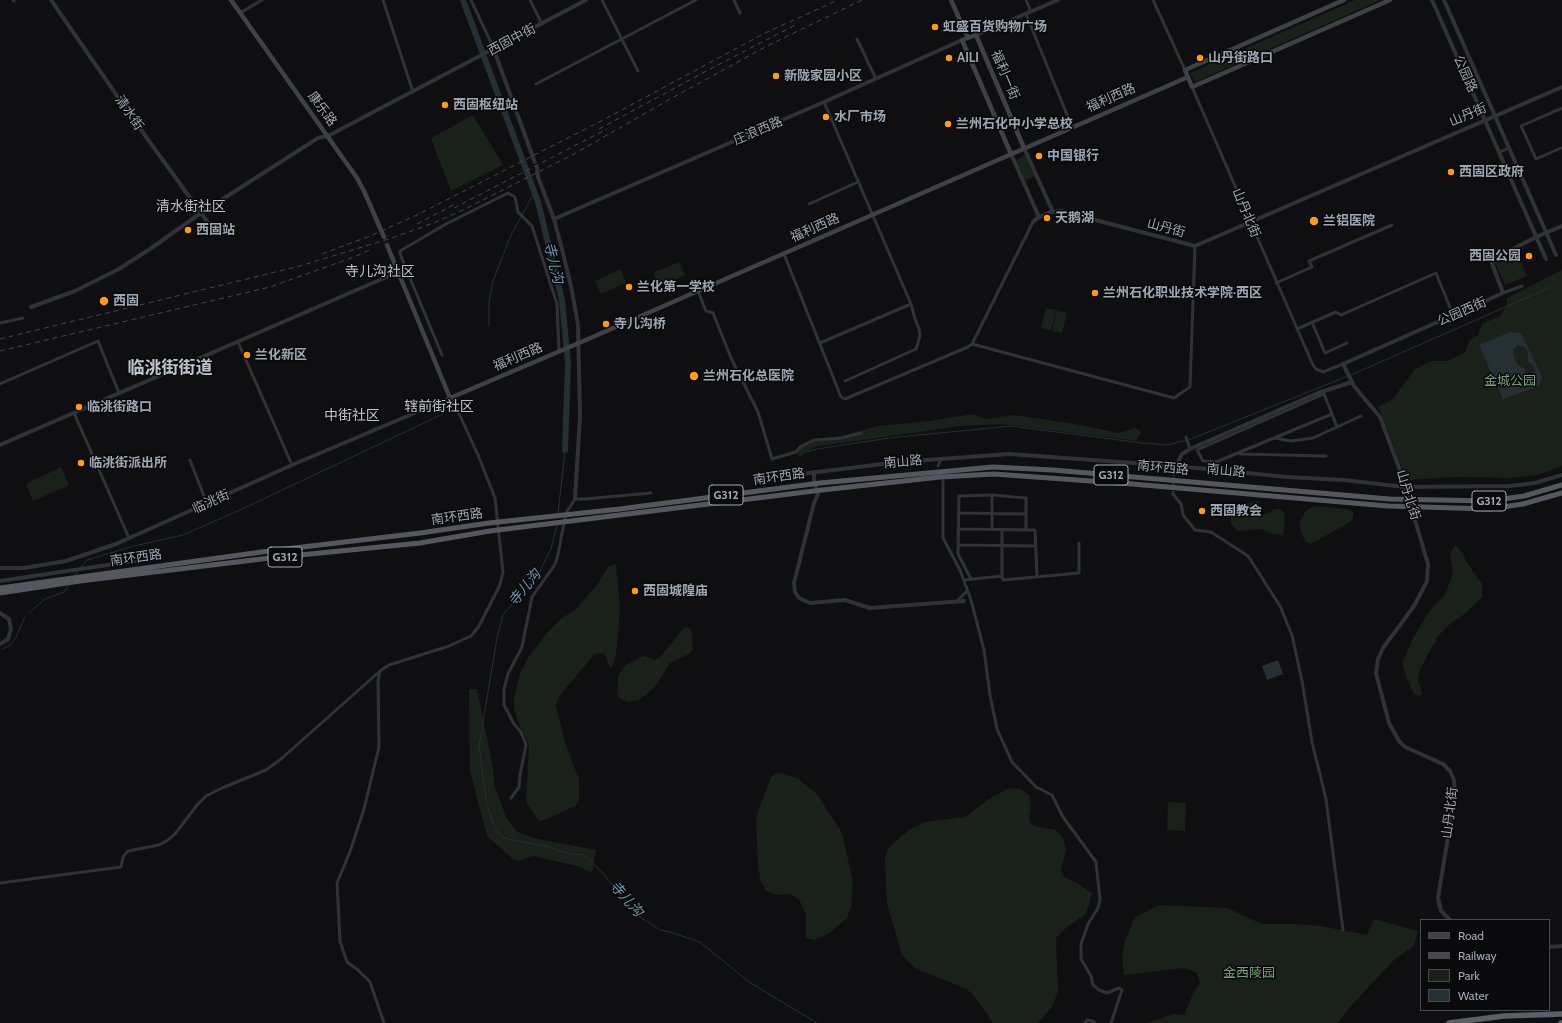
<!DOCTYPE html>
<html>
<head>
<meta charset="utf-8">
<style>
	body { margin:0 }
	#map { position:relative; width:1562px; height:1023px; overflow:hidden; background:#0f0f11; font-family:Cabin,sans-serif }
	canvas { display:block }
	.legend { position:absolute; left:1420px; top:919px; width:130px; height:92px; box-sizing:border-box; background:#0a0a0c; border:1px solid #46494f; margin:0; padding:5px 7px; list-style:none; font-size:12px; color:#9fa7b3 }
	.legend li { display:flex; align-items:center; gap:8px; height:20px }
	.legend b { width:20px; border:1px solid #46494f }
</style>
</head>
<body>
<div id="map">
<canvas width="1562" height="1023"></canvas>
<ul class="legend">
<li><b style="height:5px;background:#3e4146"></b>Road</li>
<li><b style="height:5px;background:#45484d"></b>Railway</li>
<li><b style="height:11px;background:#19211a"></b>Park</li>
<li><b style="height:11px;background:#253035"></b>Water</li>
</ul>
</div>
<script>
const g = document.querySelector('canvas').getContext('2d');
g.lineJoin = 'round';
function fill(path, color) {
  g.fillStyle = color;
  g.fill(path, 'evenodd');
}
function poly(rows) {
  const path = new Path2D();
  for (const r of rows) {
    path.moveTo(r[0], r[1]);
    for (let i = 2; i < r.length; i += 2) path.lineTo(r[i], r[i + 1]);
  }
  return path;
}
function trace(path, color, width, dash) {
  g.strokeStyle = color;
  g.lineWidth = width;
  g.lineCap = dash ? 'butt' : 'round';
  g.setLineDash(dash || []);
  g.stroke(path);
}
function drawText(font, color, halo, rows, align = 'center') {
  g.font = font + ' Cabin,"Noto Sans SC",sans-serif';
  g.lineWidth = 3;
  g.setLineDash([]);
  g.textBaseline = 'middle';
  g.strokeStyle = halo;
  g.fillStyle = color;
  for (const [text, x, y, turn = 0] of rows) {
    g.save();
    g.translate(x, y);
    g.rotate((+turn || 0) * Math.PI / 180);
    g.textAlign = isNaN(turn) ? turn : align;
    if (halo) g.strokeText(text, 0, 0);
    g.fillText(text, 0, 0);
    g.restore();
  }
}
fill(poly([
	[1355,0,1381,0,1195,82,1190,73],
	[473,115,503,165,451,191,431,138],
	[1026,155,1035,176,1025,181,1016,160],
	[1517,252,1527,276,1505,285,1495,262],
	[679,262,685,275,659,287,653,273],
	[620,269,626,283,601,294,595,281],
	[1562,270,1562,466,1538,475,1510,478,1455,477,1407,480,1378,407,1393,399,1415,369,1431,361,1448,361,1465,352,1470,340,1478,335,1482,324,1500,316,1507,305,1507,298],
	[1046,308,1056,310,1051,331,1041,328],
	[1057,310,1067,313,1062,333,1052,331],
	[974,414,984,419,1015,415,1081,425,1118,433,1135,428,1141,432,1136,441,1004,424,961,426,814,447,800,457,797,454,799,447,805,442,836,437,878,426,929,421],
	[61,467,69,485,33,501,26,484],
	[1259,501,1257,512,1260,517,1275,509,1280,509,1284,512,1285,518,1284,530,1282,535,1271,534,1261,529,1238,531,1231,523,1231,505],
	[1316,506,1348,509,1353,512,1353,517,1350,522,1311,544,1306,542,1303,537,1299,522,1306,511,1310,508],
	[1455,545,1462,552,1467,563,1482,584,1482,597,1463,615,1451,623,1439,635,1420,669,1418,680,1422,694,1419,696,1414,694,1407,679,1402,663,1411,642,1425,618,1434,606,1443,597,1448,587,1453,572,1450,555],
	[616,564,620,610,616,654,613,665,610,668,604,653,599,653,594,655,560,695,556,705,564,739,574,767,579,778,579,801,575,806,544,820,539,821,526,802,529,745,517,720,514,708,514,697,520,673,528,658,546,634,562,618,576,609,596,586,609,566],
	[689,627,692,632,693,649,689,654,674,661,669,664,656,686,639,700,628,702,618,697,617,692,618,676,625,666,640,657,645,656,655,660,660,657,684,628],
	[469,689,477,689,492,762,495,788,507,819,516,831,533,838,596,850,592,873,577,866,533,856,518,861,513,859,487,836,470,771],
	[780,773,797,778,817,794,842,833,853,882,851,906,847,918,830,933,815,940,806,938,806,915,799,899,789,894,777,895,766,891,760,880,758,863,756,818,770,779,774,774],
	[1009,788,1021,789,1029,795,1031,806,1029,817,1030,822,1034,826,1056,830,1063,838,1066,849,1061,871,1063,876,1077,883,1092,893,1086,914,1068,926,1056,938,1058,992,1052,1007,1038,1023,993,1023,975,997,967,989,924,972,914,967,902,955,887,904,885,858,888,848,910,829,925,822,965,817,989,799],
	[1168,802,1186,803,1185,831,1167,830],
	[1159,905,1227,908,1262,924,1296,924,1321,926,1367,935,1374,919,1418,931,1414,946,1395,959,1348,1009,1338,1023,1147,1023,1174,1014,1184,1015,1194,992,1200,983,1197,973,1184,968,1124,975,1122,958,1124,944,1135,917]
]), '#19211a');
fill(poly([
	[1510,332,1521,333,1542,377,1539,386,1503,399,1479,345],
	[1519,345,1525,347,1528,352,1528,361,1534,366,1535,371,1530,375,1526,375,1524,369,1517,364,1514,357,1513,350,1516,346],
	[1278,660,1283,674,1267,680,1262,666]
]), '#253035');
trace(poly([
	[489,325,489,302,493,281,511,235,534,193],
	[1351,375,1551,287],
	[806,452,817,449,889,438,1011,426,1142,443,1167,445,1191,439,1348,376],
	[558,514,565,450],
	[557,525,551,549,538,575,506,611,503,615,497,638,479,746,486,799,490,814,496,830,503,838,544,846,573,855,581,854,586,857,601,871,637,915,660,930,670,932,700,942,749,982,817,1023],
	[80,568,87,560,134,546,183,535,240,510,443,414],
	[75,576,78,570],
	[29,613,45,599,64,592,70,584],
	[2,649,10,645,15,639,25,617]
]), '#253035', 1);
trace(poly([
	[463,0,538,202,562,300,568,363,565,450]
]), '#253035', 6);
trace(poly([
	[1173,494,1174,473]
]), '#2c2d31', 3, [3, 1.5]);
trace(poly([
	[534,160,537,168]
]), '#2c2d31', 4, [4, 2]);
trace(poly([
	[13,0,14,1],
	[383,0,413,92],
	[471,0,494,49],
	[530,0,542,24],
	[602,0,638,71],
	[734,0,740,13],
	[1026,0,1031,12],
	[1153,0,1185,70],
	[240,13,262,0],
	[1026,14,1072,127],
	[857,39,876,79],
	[536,84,696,0],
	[1192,87,1312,363,1316,369,1323,372,1343,364],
	[824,102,911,304,915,319,919,329,920,336,916,349,845,381],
	[1561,148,1536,159,1521,126,1562,108],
	[1500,152,1509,148],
	[809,204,858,182],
	[784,254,841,397,845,399,968,347,972,344,1033,222],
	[1276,283,1312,267,1309,261,1392,225],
	[698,291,706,311,713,313,731,358,758,412,772,459,796,452,800,447,814,440,842,438,861,433],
	[1503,293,1522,286],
	[1312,322,1325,353,1347,343],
	[0,323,23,318],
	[1297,329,1336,312,1341,315,1436,273,1453,315],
	[238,342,292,465],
	[820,343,911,304],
	[972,344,1174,398,1190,387,1195,246],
	[442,355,400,254,400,251,446,224,508,193,515,197,518,212,532,226,557,304,559,351],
	[0,384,98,341,119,393],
	[1323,391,1324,394,1197,450,1203,461,1216,462,1332,414,1324,394],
	[74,413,129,538],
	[1337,427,1361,416],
	[1186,437,1190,449],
	[1275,438,1291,441,1313,438,1337,427,1332,414],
	[1240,454,1326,456],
	[190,460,207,504],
	[938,466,941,459],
	[1174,473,1176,466],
	[943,481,943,538,960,570,971,600,984,650,990,695,997,729,1012,762,1036,787,1052,795,1063,817,1096,862,1100,899,1098,908,1088,924,1081,944,1081,959,1091,976,1093,985,1099,990,1107,993,1119,988,1122,990,1111,1023],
	[1173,494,1181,504,1183,515,1195,530,1211,532,1248,556,1280,606,1292,635,1302,681,1312,742,1326,799,1343,930],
	[992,495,992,528],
	[958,513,1026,514],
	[958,529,1035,530,1037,577],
	[959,545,1035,546],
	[1002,576,1003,580,1079,573,1079,543],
	[971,579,958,554,959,496,992,495,1026,498,1026,530],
	[964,580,1002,576,1002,529],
	[956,602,967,591],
	[511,798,519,787,520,775,526,745,521,732,514,724,504,705,504,689,508,674,522,647,532,597,554,566,557,559,566,513,575,499,585,499,651,493],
	[0,883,121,867,123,857,128,851,159,845,168,840,175,834,197,805,206,796,222,788,266,770,281,759,380,671],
	[384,1023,370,982,358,970,347,962,340,941,337,883,351,849,364,809,379,747,378,681,380,671,389,665,449,646,471,636,479,626,500,585,503,572,495,498,478,455,456,407,450,398],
	[1085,1023,1087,1020,1092,1021,1095,1023]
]), '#303236', 3);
trace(poly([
	[51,0,131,116,209,224],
	[1432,0,1546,259],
	[1444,0,1556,255],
	[976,35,1058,0],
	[494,50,534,160],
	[1024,148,1053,212],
	[1011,154,1039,217],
	[537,168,538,177,554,219,563,253,572,291,578,325,580,416,575,499],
	[554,219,824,102,962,40],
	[1033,222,1036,219,1050,212,1061,211,1195,246,1562,87],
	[31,307,75,291,119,269,150,249,201,213,318,138,328,136,381,108,586,0],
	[0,445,398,272],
	[1176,466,1182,454,1190,449,1318,393,1352,382],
	[814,472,814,480,818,494,814,503,794,583,795,592,799,598,810,603,845,600,870,608,964,601],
	[793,475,899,462,1009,454,1176,466,1287,477,1344,480,1405,487,1510,486,1535,483,1562,475],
	[0,568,24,568,66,561,116,544,292,465,450,398],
	[0,581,141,560],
	[0,613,9,619,11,629,8,639,0,644],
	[1450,920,1441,911,1438,898,1455,794,1454,780,1450,771,1443,764,1405,747,1399,741,1389,723,1376,673,1378,659,1383,648,1414,606,1427,581,1428,564,1401,473,1380,417,1354,386,1343,364,1503,293,1493,266,1492,263,1495,258,1536,237,1562,226],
	[1549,947,1562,946]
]), '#303236', 4);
trace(poly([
	[231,0,357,178,364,191,384,237],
	[951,0,968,38],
	[1344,0,1185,70,1192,87,1390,0],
	[1011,154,962,40,976,35,1024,148],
	[387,245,450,398,579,343,1188,77]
]), '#3e4146', 4.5);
trace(poly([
	[0,588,269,551,420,533,489,523,620,509,820,483,993,467,1053,470,1389,499,1489,501,1524,496,1562,485],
	[0,593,80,581,270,558,420,543,490,531,822,490,940,477,994,474,1132,484,1388,506,1489,509,1523,504,1562,493]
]), '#54585e', 5);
trace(poly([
	[1449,1023,1504,1016,1562,1014],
	[1561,1023,1562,1023]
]), '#5b6068', 5.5);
trace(poly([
	[599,129,712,68,797,24],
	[454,208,607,129],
	[417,224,457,203],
	[322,254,370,236,417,215,603,120,765,33,838,0],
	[0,339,300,266,392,238,436,222,463,210,574,154,672,98,767,46,862,0],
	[0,351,270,287,354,257,372,249]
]), '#45484d', 1, [5, 4]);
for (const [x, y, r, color] of [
	[935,27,4,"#ff9b19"],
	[949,58,4,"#ff9b19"],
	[1200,58,4,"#ff9b19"],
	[776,76,4,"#ff9b19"],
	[445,105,4,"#ff9b19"],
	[826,117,4,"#ff9b19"],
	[948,124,4,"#ff9b19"],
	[1039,156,4,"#ff9b19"],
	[1451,172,4,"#ff9b19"],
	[1047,218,4,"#ff9b19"],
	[1314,221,5,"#ff9b19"],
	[188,230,4,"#ff9b19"],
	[1529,256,4,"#ff9b19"],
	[629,287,4,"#ff9b19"],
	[1095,293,4,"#ff9b19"],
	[104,301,5,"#ff9b19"],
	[606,324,4,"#ff9b19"],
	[247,355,4,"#ff9b19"],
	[694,376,5,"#ff9b19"],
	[79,407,4,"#ff9b19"],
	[81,463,4,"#ff9b19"],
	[1202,511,4,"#ff9b19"],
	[635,591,4,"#ff9b19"]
]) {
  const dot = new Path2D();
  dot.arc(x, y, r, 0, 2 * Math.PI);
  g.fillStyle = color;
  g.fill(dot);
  trace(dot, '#0a0a0c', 1.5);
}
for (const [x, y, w] of [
	[1111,475,34],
	[726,495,34],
	[1489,501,34],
	[285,557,34]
]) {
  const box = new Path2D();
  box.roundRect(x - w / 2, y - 10, w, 20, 3);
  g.fillStyle = '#0a0a0c';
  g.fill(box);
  trace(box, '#9fa7b3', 1);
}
drawText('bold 12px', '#9fa7b3', null, [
	["G312",1111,475],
	["G312",726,495],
	["G312",1489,501],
	["G312",285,557]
]);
drawText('bold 13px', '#9fa7b3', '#0a0a0c', [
	["虹盛百货购物广场",943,27],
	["AILI",957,58],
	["山丹街路口",1208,58],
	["新陇家园小区",784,76],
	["西固枢纽站",453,105],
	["水厂市场",834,117],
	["兰州石化中小学总校",956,124],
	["中国银行",1047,156],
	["西固区政府",1459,172],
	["天鹅湖",1055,218],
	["兰铝医院",1323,221],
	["西固站",196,230],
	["西固公园",1521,256,"right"],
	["兰化第一学校",637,287],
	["兰州石化职业技术学院·西区",1103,293],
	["西固",113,301],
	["寺儿沟桥",614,324],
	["兰化新区",255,355],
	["兰州石化总医院",703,376],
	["临洮街路口",87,407],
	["临洮街派出所",89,463],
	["西固教会",1210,511],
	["西固城隍庙",643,591]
], 'left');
drawText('13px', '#9fa7b3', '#0a0a0c', [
	["西固中街",512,40,-28],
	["公园路",1465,74,66],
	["福利一街",1005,75,67],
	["福利西路",1111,98,-24],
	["康乐路",322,109,54],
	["清水街",129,113,55],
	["山丹街",1468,115,-23],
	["庄浪西路",758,131,-23],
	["山丹北街",1246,213,67],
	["福利西路",815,228,-24],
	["山丹街",1166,228,15],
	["公园西街",1462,312,-24],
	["福利西路",518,357,-23],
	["南山路",903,462,-5],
	["南环西路",1163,468,5],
	["南山路",1226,471,5],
	["南环西路",779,477,-8],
	["山丹北街",1408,495,73],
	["临洮街",211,502,-24],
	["南环西路",457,517,-8],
	["南环西路",136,558,-8],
	["山丹北街",1450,813,-83]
]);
drawText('13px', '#75a174', '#0a0a0c', [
	["金城公园",1510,381],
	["金西陵园",1249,973]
]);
drawText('14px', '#c0c6cf', '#0a0a0c', [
	["清水街社区",191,207],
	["寺儿沟社区",380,272],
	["辖前街社区",439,407],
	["中街社区",352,416]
]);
drawText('italic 14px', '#719bb3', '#0a0a0c', [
	["寺儿沟",553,263,76],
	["寺儿沟",525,588,-51],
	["寺儿沟",626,899,48]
]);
drawText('bold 17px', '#c0c6cf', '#0a0a0c', [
	["临洮街街道",170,368]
]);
</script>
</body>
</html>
